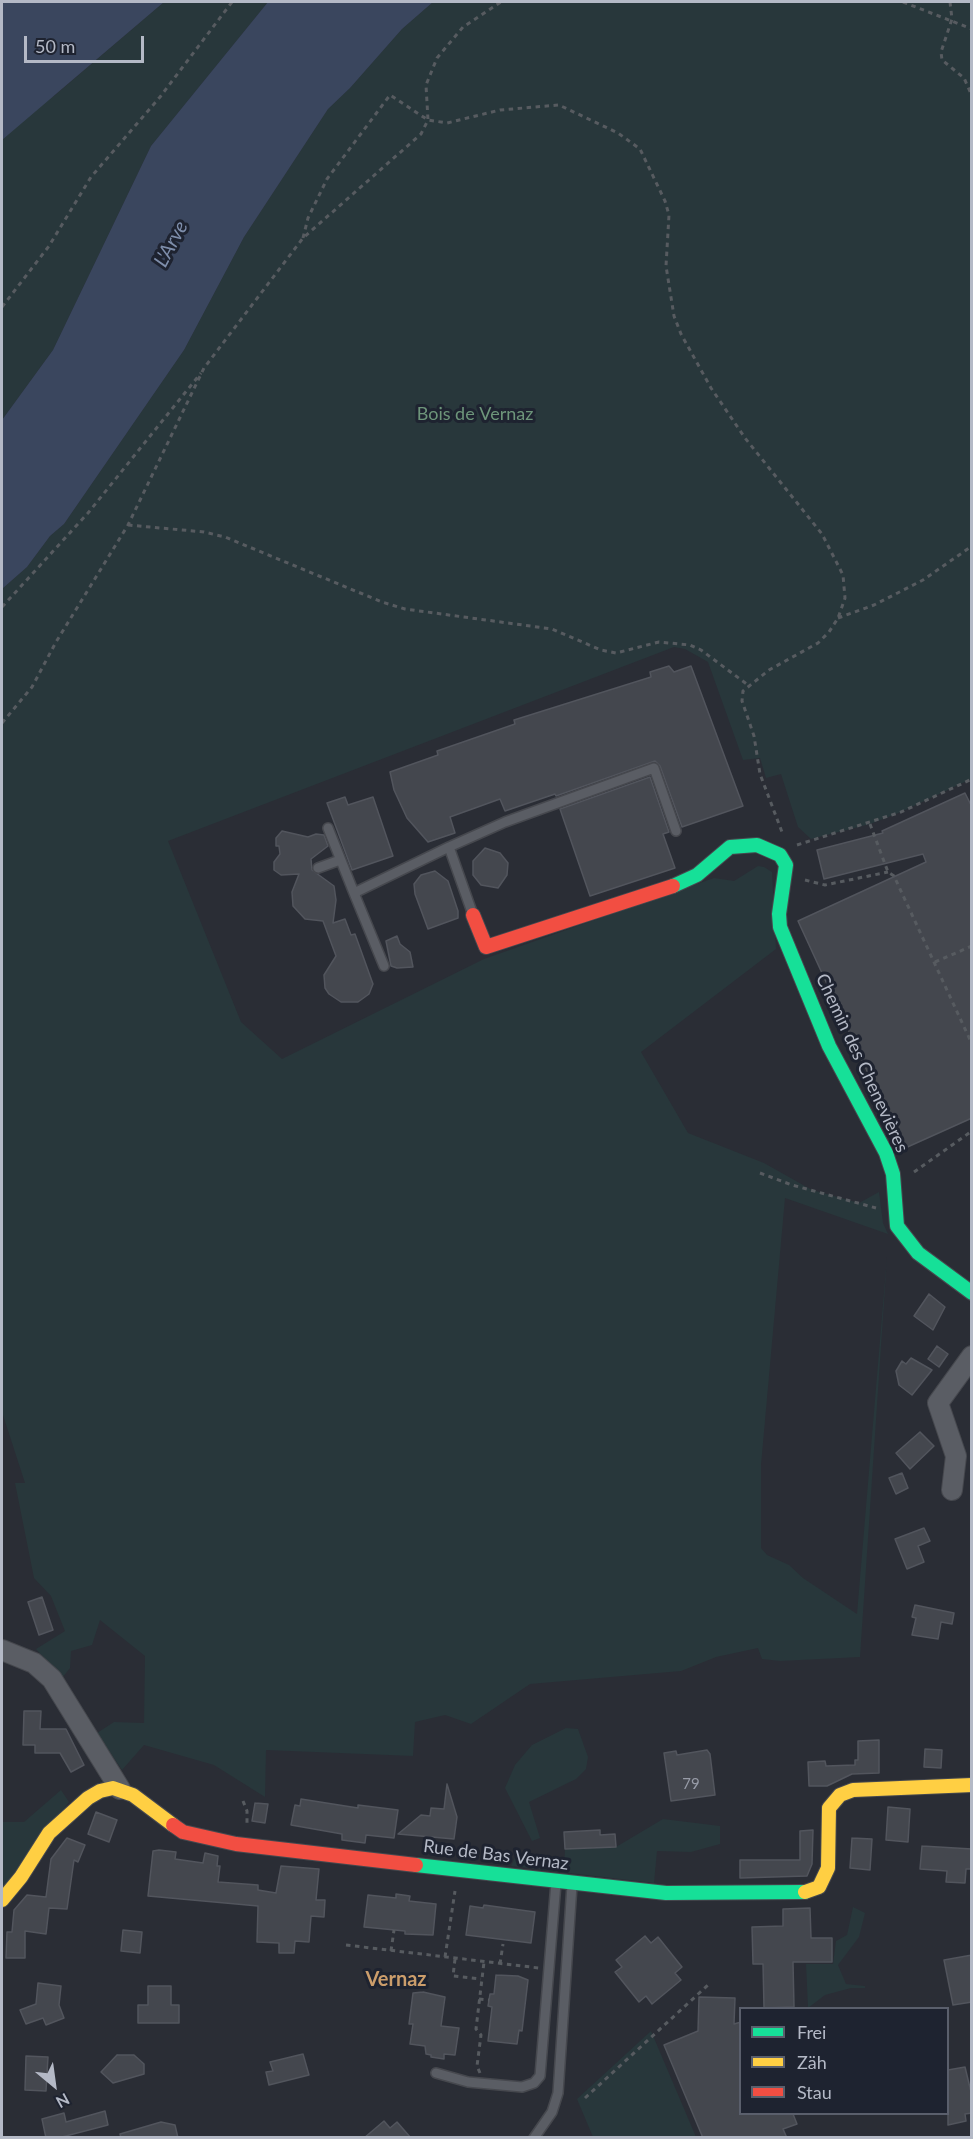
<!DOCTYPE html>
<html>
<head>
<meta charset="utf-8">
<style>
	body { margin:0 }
	#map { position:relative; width:973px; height:2139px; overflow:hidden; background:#2a2d35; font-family:Lato,sans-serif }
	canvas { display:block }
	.frame { position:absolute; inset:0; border:3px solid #b4b9c6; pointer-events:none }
	.legend { position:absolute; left:739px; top:2007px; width:210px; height:108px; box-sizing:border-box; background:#1e2330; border:2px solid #5a5f6c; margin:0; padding:8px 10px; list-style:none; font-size:18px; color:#b4b9c6 }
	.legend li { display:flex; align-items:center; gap:12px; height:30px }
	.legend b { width:30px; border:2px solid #5a5f6c }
	.north { position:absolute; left:24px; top:2055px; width:60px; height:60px; -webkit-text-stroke:4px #1e2330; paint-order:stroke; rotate:151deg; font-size:16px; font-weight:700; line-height:24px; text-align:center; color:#b4b9c6 }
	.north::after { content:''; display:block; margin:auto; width:21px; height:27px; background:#b4b9c6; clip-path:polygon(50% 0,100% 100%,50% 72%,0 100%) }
	.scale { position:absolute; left:24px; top:36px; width:120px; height:27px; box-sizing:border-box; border:3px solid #b4b9c6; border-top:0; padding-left:8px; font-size:18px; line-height:21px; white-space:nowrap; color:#b4b9c6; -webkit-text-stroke:4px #1e2330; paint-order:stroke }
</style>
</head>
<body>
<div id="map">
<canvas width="973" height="2139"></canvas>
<div class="frame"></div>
<ul class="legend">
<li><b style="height:8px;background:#16e098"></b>Frei</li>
<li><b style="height:8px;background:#ffcf43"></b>Zäh</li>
<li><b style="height:8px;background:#f24e42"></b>Stau</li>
</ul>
<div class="north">N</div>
<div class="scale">50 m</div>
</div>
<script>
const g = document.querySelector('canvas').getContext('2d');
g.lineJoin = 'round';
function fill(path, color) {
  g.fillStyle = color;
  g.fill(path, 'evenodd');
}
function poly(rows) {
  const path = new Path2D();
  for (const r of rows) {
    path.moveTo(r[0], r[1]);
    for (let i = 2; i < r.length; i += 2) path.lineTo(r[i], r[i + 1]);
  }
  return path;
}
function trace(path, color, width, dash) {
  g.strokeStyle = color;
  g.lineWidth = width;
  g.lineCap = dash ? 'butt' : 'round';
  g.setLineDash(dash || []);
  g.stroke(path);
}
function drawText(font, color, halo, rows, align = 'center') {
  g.font = font + ' Lato,sans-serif';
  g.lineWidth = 6;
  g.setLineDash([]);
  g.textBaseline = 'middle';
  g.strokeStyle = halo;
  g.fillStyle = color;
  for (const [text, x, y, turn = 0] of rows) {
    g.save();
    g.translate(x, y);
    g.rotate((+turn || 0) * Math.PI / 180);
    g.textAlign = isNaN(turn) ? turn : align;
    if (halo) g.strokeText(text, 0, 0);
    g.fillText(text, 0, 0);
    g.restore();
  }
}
fill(poly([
	[164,2,268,2,151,146,53,350,2,420,2,122,54,96],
	[433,2,971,2,971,779,901,812,870,824,811,839,798,827,781,774,766,778,760,758,743,760,708,662,685,649,674,647,168,841,241,1022,282,1059,484,959,714,878,734,881,758,866,764,867,772,872,776,949,641,1052,688,1133,764,1163,812,1190,859,1203,879,1192,883,1223,888,1234,785,1198,761,1465,761,1548,767,1555,789,1565,803,1578,857,1614,887,1257,860,1657,780,1661,762,1659,758,1648,716,1657,681,1671,530,1684,471,1724,445,1715,415,1722,413,1756,266,1750,265,1797,214,1765,144,1745,122,1770,97,1733,114,1722,144,1723,145,1656,100,1620,92,1645,71,1651,70,1668,62,1678,36,1649,65,1631,51,1596,34,1578,15,1483,25,1483,2,1412,2,589,27,567,50,536,64,524,184,350,244,237,328,109,350,88,402,29],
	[566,1728,578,1729,588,1757,586,1769,576,1779,529,1802,540,1838,532,1841,505,1788,515,1765,532,1745],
	[61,1790,69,1802,2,1891,2,1822,24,1822],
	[663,1819,720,1826,720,1844,691,1852,657,1851,654,1883,511,1866,517,1853,564,1867,565,1849,616,1847],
	[853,1907,865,1913,859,1937,838,1965,846,1984,865,1986,865,1988,851,1988,825,1995,808,2008,806,1964,833,1964,836,1941,847,1935],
	[651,2031,696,2137,593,2137,577,2099]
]), '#28373b');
fill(poly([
	[2,2,164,2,2,140],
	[268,2,433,2,402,29,350,88,328,109,244,237,184,350,64,524,50,536,27,567,2,589,2,420,53,350,151,146]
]), '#3a465e');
const building = poly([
	[669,666,674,672,691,666,743,806,682,827,660,766,655,761,556,796,555,794,505,811,500,799,450,817,455,833,428,842,407,818,394,790,390,772,438,755,437,751,515,724,514,720,651,677,650,672,669,666],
	[650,777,669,832,663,834,675,868,590,896,560,809,650,777],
	[965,793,972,807,972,1118,903,1149,798,921,926,862,923,854,824,879,817,850,883,833,882,831,965,793],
	[345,797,348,805,373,797,393,856,352,870,327,803,345,797],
	[282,831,308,837,316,834,324,835,328,846,311,859,312,870,334,886,336,900,333,923,345,919,351,935,355,934,373,984,369,994,358,1002,341,1002,329,994,325,988,324,975,336,956,323,921,305,919,293,906,292,892,299,874,281,875,274,870,274,862,280,854,279,846,276,846,276,838,282,831],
	[485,848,500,853,508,863,507,875,498,888,481,885,473,875,473,861,485,848],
	[435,871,448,881,458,911,458,918,428,929,415,894,414,884,421,875,435,871],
	[397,936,400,944,410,952,413,967,397,968,391,966,386,941,397,936],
	[929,1294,945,1307,933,1330,914,1316,929,1294],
	[937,1346,948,1354,939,1367,928,1359,937,1346],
	[911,1358,932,1370,912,1395,899,1385,896,1371,902,1361,906,1364,911,1358],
	[920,1432,934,1446,910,1469,896,1453,920,1432],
	[902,1473,908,1488,896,1494,889,1478,902,1473],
	[924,1528,930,1541,918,1546,924,1562,907,1569,895,1539,924,1528],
	[42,1597,53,1630,39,1635,28,1602,42,1597],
	[915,1605,954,1613,952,1624,941,1622,938,1639,912,1635,916,1618,912,1617,915,1605],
	[24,1711,41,1711,40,1729,66,1729,84,1765,71,1772,60,1753,35,1753,35,1745,23,1745,24,1711],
	[879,1740,879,1773,852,1774,827,1786,809,1786,808,1762,825,1761,826,1766,855,1765,855,1760,858,1760,858,1741,879,1740],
	[925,1749,942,1750,941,1768,924,1767,925,1749],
	[707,1750,710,1754,715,1795,671,1801,664,1753,676,1751,677,1755,707,1750],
	[447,1784,457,1817,454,1839,398,1834,421,1815,430,1816,431,1808,444,1809,447,1784],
	[301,1799,358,1808,358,1805,398,1810,394,1838,366,1835,365,1843,342,1840,342,1834,291,1825,295,1805,300,1806,301,1799],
	[255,1803,268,1804,265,1823,252,1821,255,1803],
	[888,1807,910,1809,908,1842,886,1840,888,1807],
	[96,1812,117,1820,109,1842,88,1834,96,1812],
	[600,1830,600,1835,615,1834,616,1847,565,1849,564,1832,600,1830],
	[813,1830,812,1864,807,1876,740,1878,740,1860,800,1860,800,1831,813,1830],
	[67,1838,85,1845,78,1862,74,1860,67,1909,49,1908,46,1934,25,1931,25,1958,6,1958,7,1932,12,1932,14,1910,27,1895,46,1897,51,1859,67,1838],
	[852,1838,872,1839,870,1870,850,1868,852,1838],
	[922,1846,972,1849,971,1869,966,1869,965,1883,946,1882,947,1871,920,1869,922,1846],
	[159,1850,176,1852,175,1859,203,1863,205,1853,218,1856,217,1866,220,1866,218,1882,258,1885,258,1890,276,1893,281,1866,319,1869,316,1900,325,1900,324,1917,311,1916,309,1942,295,1941,294,1953,279,1953,279,1943,257,1942,258,1906,148,1896,153,1851,159,1850],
	[396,1894,410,1896,409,1901,436,1904,433,1935,405,1934,405,1931,364,1927,368,1895,396,1898,396,1894],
	[484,1905,535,1912,531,1943,466,1935,470,1906,483,1908,484,1905],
	[810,1908,811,1938,832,1938,832,1962,793,1962,794,2007,764,2008,763,1964,753,1964,752,1927,783,1926,783,1909,810,1908],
	[123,1930,142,1932,140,1953,121,1951,123,1930],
	[645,1936,651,1943,658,1937,682,1967,675,1973,681,1980,652,2004,646,1996,639,2002,615,1972,622,1967,616,1960,645,1936],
	[972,1955,972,2002,953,2005,944,1960,972,1955],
	[496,1975,518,1976,528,1980,522,2031,519,2030,517,2044,488,2041,492,2007,488,2006,490,1994,494,1994,496,1975],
	[38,1983,61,1986,59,2005,64,2018,46,2025,43,2018,26,2024,20,2010,36,2004,38,1983],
	[148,1986,171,1986,171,2005,179,2005,179,2023,138,2023,138,2005,148,2005,148,1986],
	[423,1992,445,1997,441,2026,459,2028,455,2055,444,2054,444,2059,431,2057,431,2055,426,2054,425,2046,410,2044,413,2024,409,2024,413,1993,423,1992],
	[699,1997,735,1998,734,2024,741,2022,741,2114,793,2114,797,2124,783,2129,787,2138,703,2138,664,2045,698,2031,699,1997],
	[303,2054,309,2075,269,2085,266,2072,273,2071,270,2062,303,2054],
	[117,2055,134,2055,144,2064,144,2074,113,2083,101,2072,117,2055],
	[26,2056,48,2057,46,2091,25,2090,26,2056],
	[965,2067,972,2096,972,2113,965,2114,966,2121,948,2125,948,2070,965,2067],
	[105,2111,108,2125,58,2138,46,2138,42,2119,64,2113,66,2122,105,2111],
	[384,2121,390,2128,397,2122,411,2138,364,2138,384,2121],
	[161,2122,175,2125,178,2138,121,2138,120,2134,161,2122]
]);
fill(building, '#44474e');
trace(building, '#52555d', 1.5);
const lane = poly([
	[328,828,354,893],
	[318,868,340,860],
	[472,912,449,847,505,822,654,768,676,831],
	[384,966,354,893,449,847],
	[436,2073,468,2082,522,2087,534,2083,540,2076,556,1883],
	[534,2138,552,2112,558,2093,572,1885]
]);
const street = poly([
	[952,1490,956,1456,938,1403,972,1356],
	[2,1650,34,1663,52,1679,120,1789]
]);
const fast = poly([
	[673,886,697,875,730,847,757,845,780,855,786,865,779,914,780,927,829,1046,886,1153,893,1174,897,1226,918,1253,972,1293],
	[416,1865,666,1893,805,1892]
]);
const slow = poly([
	[805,1892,819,1887,828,1868,829,1808,840,1795,853,1790,972,1785],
	[2,1900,21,1877,49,1833,88,1798,100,1791,113,1788,133,1795,173,1825]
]);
const jam = poly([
	[473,915,486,947,673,886],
	[173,1825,183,1832,236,1844,416,1865]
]);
trace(lane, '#46484e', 12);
trace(street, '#46484e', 22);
trace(fast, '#46484e', 16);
trace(slow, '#46484e', 16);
trace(jam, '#46484e', 16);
trace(poly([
	[903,2,972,29],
	[950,2,952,19,941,52,942,60,964,78,972,96],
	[303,238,308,218,327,179,390,95,428,120,447,123,500,110,559,105,618,133,640,149,665,201,669,215,666,266,674,316,681,334,711,388,745,438,822,534,843,575,845,598,838,618,829,632,818,643,769,670,743,691,742,701,754,736,760,774,782,832],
	[2,307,49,246,91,177,160,97,232,2],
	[128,525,204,532,225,537,382,602,405,609,552,629,601,650,616,653,659,642,690,645,701,650,748,685],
	[2,607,88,513,201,373],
	[838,618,874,605,923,580,972,546],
	[2,723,32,687,56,642,128,525,204,368,303,238,421,134,428,120,426,85,437,58,463,27,501,2],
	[870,824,888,872,894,876,972,1044],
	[797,845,901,812,972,779],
	[805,880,825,885,888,872],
	[935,962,972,946],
	[914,1172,972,1131],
	[760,1173,792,1185,876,1208],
	[243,1801,247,1811,247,1825],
	[346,1945,539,1968],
	[391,1951,394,1930],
	[445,1957,455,1891],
	[455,1959,453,1976,481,1979],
	[500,1964,503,1944],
	[479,1999,489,2000],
	[480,2073,477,2066,481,2035,476,2029,484,1962],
	[585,2098,708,1985]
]), '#575b60', 3, [4.5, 4.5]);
trace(lane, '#5a5d64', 9);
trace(street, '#5a5d64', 20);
trace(fast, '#16e098', 14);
trace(slow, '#ffcf43', 14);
trace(jam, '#f24e42', 14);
drawText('15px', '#989ca8', null, [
	["79",691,1784]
]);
drawText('18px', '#6d957a', '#1e2330', [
	["Bois de Vernaz",475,414]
]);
drawText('18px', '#b4b9c6', '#1e2330', [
	["Chemin des Chenevières",862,1063,65],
	["Rue de Bas Vernaz",496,1855,7]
]);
drawText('italic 20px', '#7e8eab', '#1e2330', [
	["L'Arve",171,244,-62]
]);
drawText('bold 20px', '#cb9d6b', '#1e2330', [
	["Vernaz",396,1980]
]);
</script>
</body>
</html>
